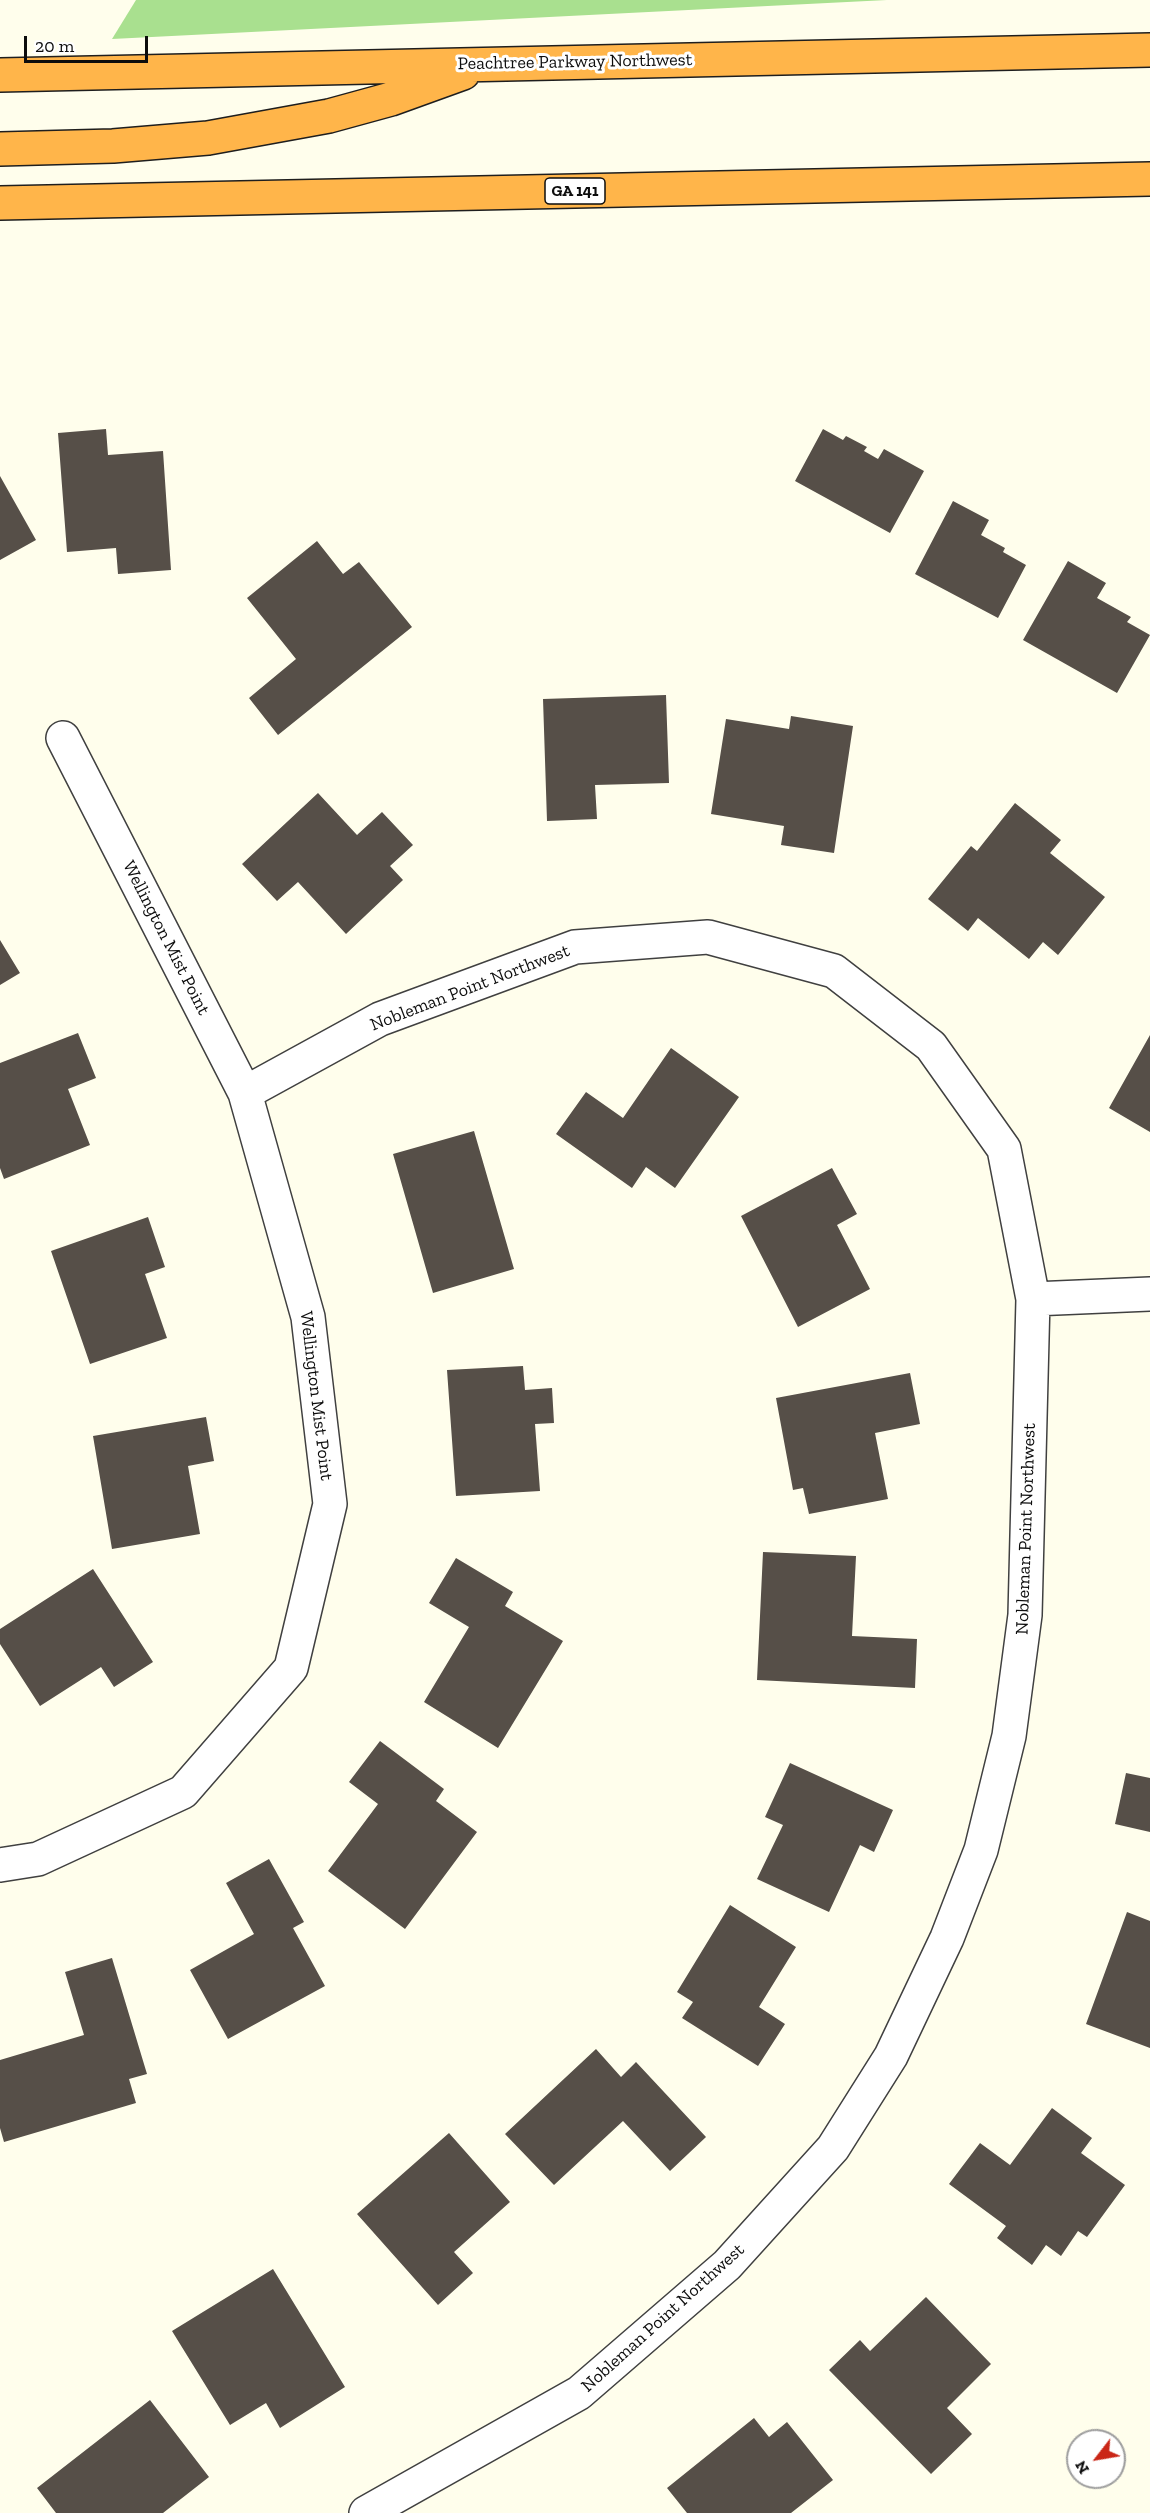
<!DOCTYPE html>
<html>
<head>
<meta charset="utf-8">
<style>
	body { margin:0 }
	#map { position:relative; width:1150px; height:2513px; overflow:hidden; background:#fffeec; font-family:"Zilla Slab",serif }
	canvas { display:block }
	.north { position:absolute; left:1066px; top:2429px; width:60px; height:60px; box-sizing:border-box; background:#fff; border:2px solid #9e9e9e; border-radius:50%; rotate:239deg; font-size:16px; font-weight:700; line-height:24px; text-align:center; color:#0d0d0d }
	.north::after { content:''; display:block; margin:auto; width:21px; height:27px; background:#ca2617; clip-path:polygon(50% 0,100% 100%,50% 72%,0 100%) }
	.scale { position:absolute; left:24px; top:36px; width:124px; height:27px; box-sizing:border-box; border:3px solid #0d0d0d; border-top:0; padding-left:8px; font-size:18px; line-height:21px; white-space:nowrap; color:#0d0d0d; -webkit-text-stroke:4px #fff; paint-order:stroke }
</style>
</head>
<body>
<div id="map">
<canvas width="1150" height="2513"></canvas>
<div class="north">N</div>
<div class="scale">20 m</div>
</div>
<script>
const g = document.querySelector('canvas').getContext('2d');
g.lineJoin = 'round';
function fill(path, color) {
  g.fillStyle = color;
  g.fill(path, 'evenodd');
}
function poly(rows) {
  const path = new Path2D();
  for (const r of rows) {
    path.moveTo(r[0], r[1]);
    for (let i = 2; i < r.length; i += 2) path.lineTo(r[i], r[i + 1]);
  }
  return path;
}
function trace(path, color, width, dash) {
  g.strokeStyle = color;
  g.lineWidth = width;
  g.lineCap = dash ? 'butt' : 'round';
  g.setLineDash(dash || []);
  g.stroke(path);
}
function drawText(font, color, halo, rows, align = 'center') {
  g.font = font + ' "Zilla Slab",serif';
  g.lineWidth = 6;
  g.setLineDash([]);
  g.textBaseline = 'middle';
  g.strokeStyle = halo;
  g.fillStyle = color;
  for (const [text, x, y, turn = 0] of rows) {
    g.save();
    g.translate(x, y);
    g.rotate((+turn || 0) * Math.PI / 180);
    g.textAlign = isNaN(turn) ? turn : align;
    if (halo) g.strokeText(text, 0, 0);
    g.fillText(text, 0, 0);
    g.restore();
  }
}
fill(poly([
	[136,0,887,0,112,39]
]), '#a9e08f');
fill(poly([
	[106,429,108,455,163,451,171,570,118,574,116,548,67,552,58,433],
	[823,429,843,440,846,436,867,447,864,451,878,459,884,449,924,471,890,533,795,481],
	[0,476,36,540,0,560],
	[953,501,989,520,981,535,1005,548,1003,552,1026,565,998,618,915,574],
	[317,541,343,574,359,562,412,627,278,735,249,698,296,659,247,598],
	[1068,561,1106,583,1097,598,1131,617,1127,622,1150,635,1117,693,1023,640],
	[666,695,669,783,595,785,597,819,547,821,543,699],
	[791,716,853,726,834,853,781,845,784,826,711,814,726,719,789,729],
	[318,793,357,835,382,812,413,845,390,866,403,880,346,934,298,882,277,901,242,864],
	[1015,803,1061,840,1050,853,1105,897,1058,955,1043,942,1029,959,978,918,968,931,928,899,971,846,977,851],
	[0,940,20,973,0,985],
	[78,1033,96,1078,68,1089,90,1145,4,1179,0,1168,0,1063],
	[1150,1035,1150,1132,1109,1108],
	[671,1048,739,1097,675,1188,646,1167,632,1188,556,1134,586,1092,623,1118],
	[474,1131,514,1269,433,1293,393,1154],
	[832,1168,857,1214,837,1225,870,1289,798,1327,741,1216],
	[148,1217,165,1267,145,1274,167,1338,90,1364,51,1251],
	[523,1366,525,1390,552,1388,554,1423,535,1424,540,1491,456,1496,447,1370],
	[910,1373,920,1424,875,1433,888,1499,809,1514,803,1488,793,1490,776,1398],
	[206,1417,214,1461,188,1466,200,1534,112,1549,93,1436],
	[763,1552,856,1556,852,1636,917,1639,915,1688,757,1680],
	[456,1558,513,1592,505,1606,563,1641,498,1748,424,1702,469,1627,429,1603],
	[93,1569,153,1662,114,1687,101,1667,40,1706,0,1644,0,1629],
	[380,1741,444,1789,436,1801,477,1832,405,1929,328,1871,378,1804,349,1782],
	[790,1763,893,1810,874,1852,860,1845,829,1912,757,1879,783,1825,765,1817],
	[1126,1773,1150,1778,1150,1832,1115,1824],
	[269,1859,304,1922,293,1928,325,1986,228,2039,190,1970,254,1934,226,1883],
	[730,1905,796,1947,759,2007,785,2024,758,2066,682,2018,693,2002,677,1992],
	[1127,1912,1150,1921,1150,2048,1086,2024],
	[112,1958,147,2074,129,2079,136,2103,4,2142,0,2128,0,2060,84,2035,65,1972],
	[596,2049,621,2077,636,2062,706,2137,670,2171,623,2121,554,2185,505,2134],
	[1052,2108,1092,2138,1081,2153,1125,2185,1087,2237,1078,2231,1061,2256,1046,2245,1032,2265,997,2238,1006,2226,949,2184,980,2143,1010,2165],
	[449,2133,510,2202,454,2252,473,2273,438,2305,357,2214],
	[273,2269,345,2387,280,2428,266,2403,230,2425,172,2331],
	[926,2297,991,2364,947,2408,972,2434,931,2474,829,2370,860,2340,870,2351],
	[150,2400,209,2477,163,2513,56,2513,37,2488],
	[754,2418,769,2437,787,2422,833,2480,791,2513,687,2513,667,2488]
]), '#564f48');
const minor = poly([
	[245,1093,380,1019,575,947,708,937,834,971,931,1046,1004,1149,1033,1299,1025,1615,1009,1736,981,1850,947,1938,891,2056,833,2148,727,2265,579,2393,366,2513],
	[1033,1299,1150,1294],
	[0,1865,38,1859,183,1792,291,1668,330,1504,308,1317,245,1093,63,738]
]);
const highway = poly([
	[0,75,1150,50],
	[0,149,113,146,208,138,329,116,391,99,463,73],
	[0,203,1150,179]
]);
trace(minor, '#404040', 36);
trace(highway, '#1e1e1e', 36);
trace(minor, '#fff', 33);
trace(highway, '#ffb54a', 33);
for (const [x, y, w] of [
	[575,191,60]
]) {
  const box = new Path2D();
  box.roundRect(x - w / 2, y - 13, w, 26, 4.5);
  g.fillStyle = '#fff';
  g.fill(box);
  trace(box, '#0d0d0d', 1.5);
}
drawText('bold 16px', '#0d0d0d', null, [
	["GA 141",575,191]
]);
drawText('18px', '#0d0d0d', '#fff', [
	["Peachtree Parkway Northwest",575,62,-1],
	["Wellington Mist Point",166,938,63],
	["Nobleman Point Northwest",470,988,-21],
	["Wellington Mist Point",316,1396,83],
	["Nobleman Point Northwest",1026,1529,-88],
	["Nobleman Point Northwest",663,2318,-42]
]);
</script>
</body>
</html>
